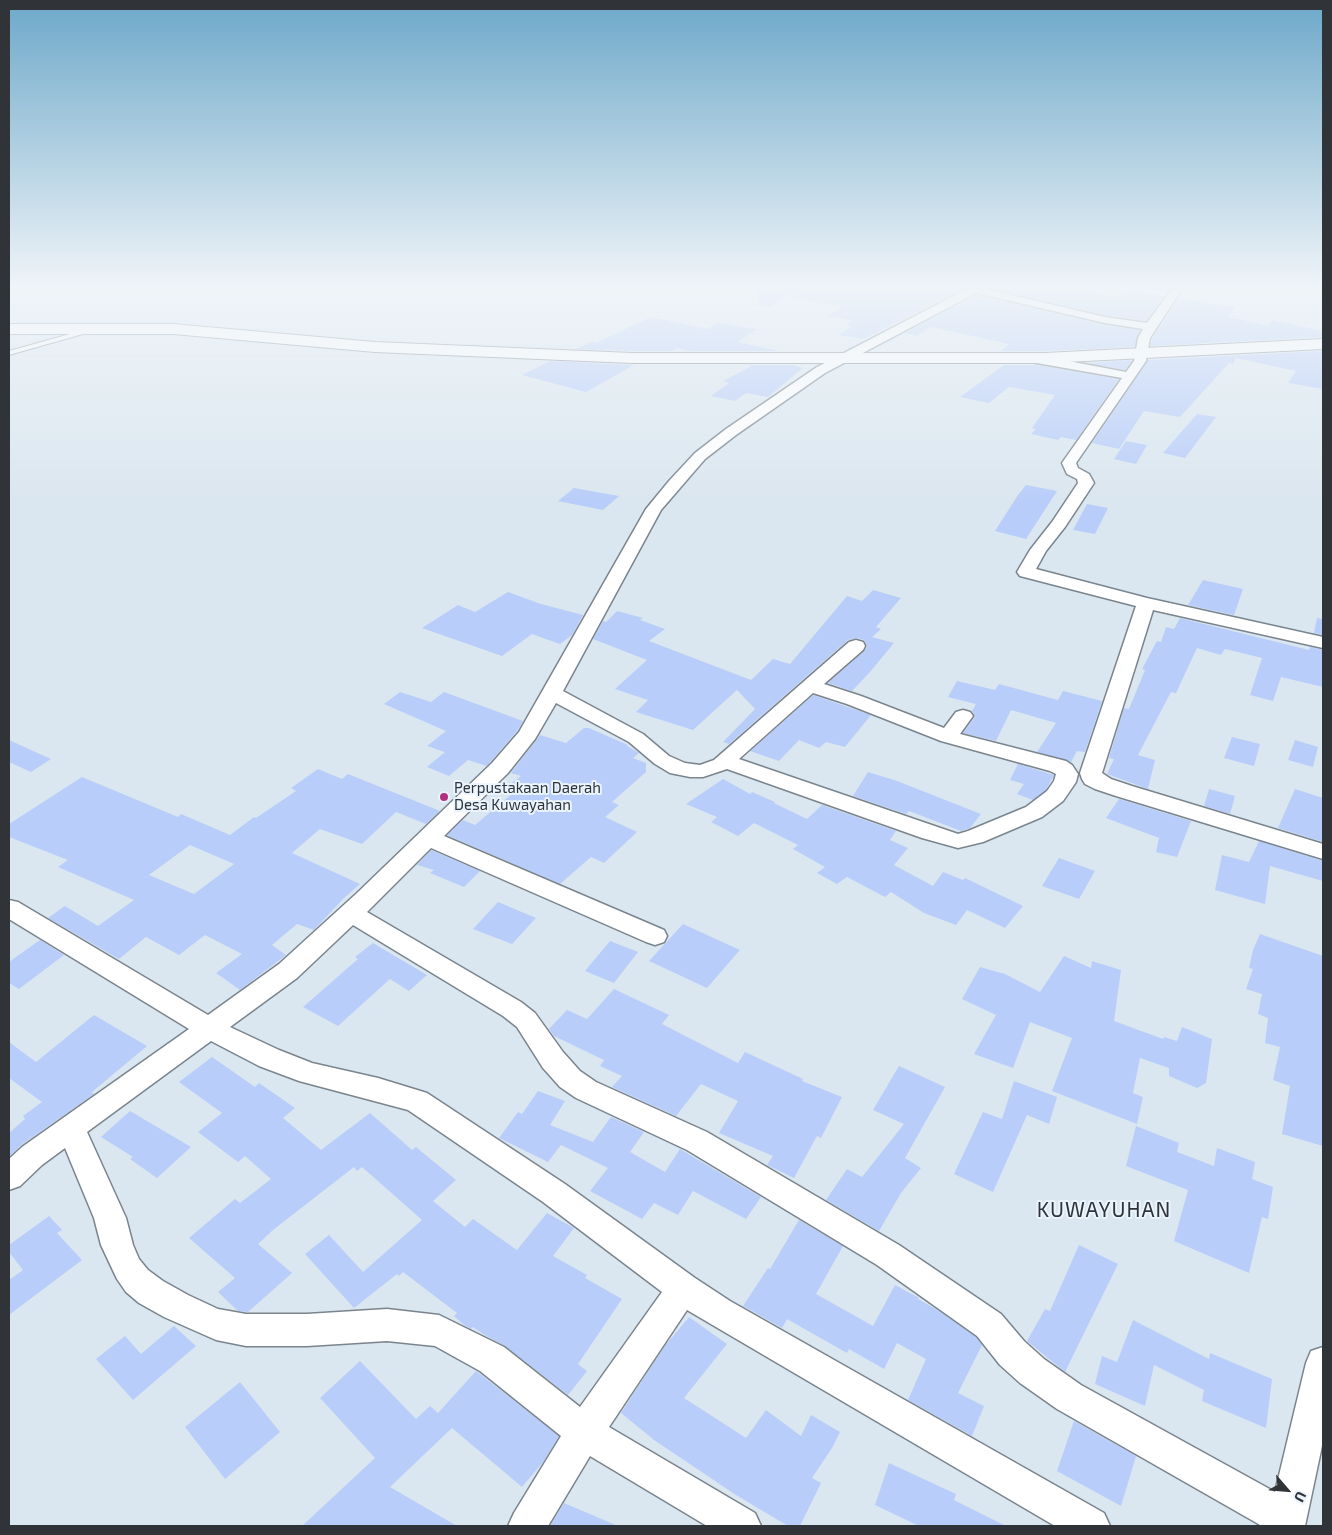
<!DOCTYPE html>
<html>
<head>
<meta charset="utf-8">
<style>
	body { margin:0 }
	#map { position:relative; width:1332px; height:1535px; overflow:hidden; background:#dbe7f0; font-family:"Exo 2",sans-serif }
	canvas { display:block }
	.frame { position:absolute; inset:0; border:10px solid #303438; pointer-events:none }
	.north { position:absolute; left:1262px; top:1465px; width:50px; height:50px; -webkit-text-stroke:4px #e9f4fe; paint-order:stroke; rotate:117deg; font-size:14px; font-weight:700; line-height:20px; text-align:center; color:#303438 }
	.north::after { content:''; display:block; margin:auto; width:18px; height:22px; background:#303438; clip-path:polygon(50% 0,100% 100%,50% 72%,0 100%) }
</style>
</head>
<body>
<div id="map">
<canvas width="1332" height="1535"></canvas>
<div class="frame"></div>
<div class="north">U</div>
</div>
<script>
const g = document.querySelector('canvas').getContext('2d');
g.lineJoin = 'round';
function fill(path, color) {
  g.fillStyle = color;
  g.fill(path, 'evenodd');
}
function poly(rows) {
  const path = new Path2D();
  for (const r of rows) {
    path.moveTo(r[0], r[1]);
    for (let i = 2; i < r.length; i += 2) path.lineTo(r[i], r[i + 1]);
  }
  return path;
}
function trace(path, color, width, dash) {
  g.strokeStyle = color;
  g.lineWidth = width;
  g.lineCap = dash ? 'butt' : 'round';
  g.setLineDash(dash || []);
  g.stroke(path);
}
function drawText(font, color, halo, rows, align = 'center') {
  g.font = font + ' "Exo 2",sans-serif';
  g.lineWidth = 4;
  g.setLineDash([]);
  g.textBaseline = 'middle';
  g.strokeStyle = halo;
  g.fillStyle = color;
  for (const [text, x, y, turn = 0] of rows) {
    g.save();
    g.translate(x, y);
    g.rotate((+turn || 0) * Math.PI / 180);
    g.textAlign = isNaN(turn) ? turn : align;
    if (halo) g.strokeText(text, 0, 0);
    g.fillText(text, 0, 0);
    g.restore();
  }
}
fill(poly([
	[758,289,964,289,863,339,838,335,851,327,845,325,854,321,827,316,843,307,794,298,794,292,768,308,757,306],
	[992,289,1077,289,1118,297,1126,289,1164,296,1146,321,1105,315],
	[976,295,1105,325,1140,330,1135,347,1045,351,1001,351,1009,344,931,327,917,336,905,333],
	[1178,299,1235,307,1228,317,1267,325,1272,320,1323,331,1323,337,1151,346,1152,339],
	[651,317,707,329,718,323,757,329,737,342,779,351,689,351,677,348,672,351,632,351,576,349,591,342,596,343],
	[1323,351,1323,389,1288,383,1296,371,1236,358,1233,364,1229,363,1180,417,1144,411,1119,449,1092,443,1148,360],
	[1132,360,1125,370,1087,363],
	[550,361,632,365,634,365,586,392,522,375],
	[747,365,792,365,803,368,768,397,746,393,735,401,711,396,729,383,723,381,752,366],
	[1004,365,1037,365,1119,379,1076,440,1061,437,1058,440,1031,434,1036,429,1032,428,1055,395,1009,387,989,403,960,397],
	[1197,414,1216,417,1185,458,1163,453],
	[1126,441,1147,445,1136,464,1114,459],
	[1026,485,1057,491,1026,539,995,531,1018,495],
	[574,488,619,496,603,510,558,501],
	[1087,504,1108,508,1095,534,1073,530],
	[1203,580,1243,589,1234,615,1188,605],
	[873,590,901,598,876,627,881,629,872,637,894,643,870,672,852,691,828,683,864,651,867,647,864,640,857,638,848,640,729,744,723,742,755,709,737,690,693,730,636,712,648,700,615,689,647,660,593,639,603,621,606,622,617,611,643,618,640,620,665,629,649,641,751,680,773,659,790,664,847,596,862,601],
	[508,592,541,604,583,615,572,635,560,644,532,634,502,656,422,628,458,605,475,612],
	[1180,618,1309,650,1310,647,1323,650,1323,687,1281,677,1273,701,1250,695,1262,658,1225,649,1221,655,1197,648,1176,693,1171,692,1138,755,1155,760,1148,789,1107,774,1114,759,1109,758,1124,708,1129,709,1145,670,1142,669,1157,641,1161,642,1166,627,1174,629],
	[1317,618,1323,619,1323,635,1314,633],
	[957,681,995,690,999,684,1058,700,1063,691,1102,701,1085,752,1077,751,1071,762,1037,752,1056,723,1011,710,996,741,963,733,975,717,972,711,976,704,948,697],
	[400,692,431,702,444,692,523,721,517,731,487,766,468,760,449,776,427,767,445,752,427,746,446,731,384,704],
	[813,695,871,715,845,747,826,742,819,748,799,740,779,761,750,751],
	[584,728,589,728,628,745,627,746,639,753,633,758,646,763,646,772,612,802,619,805,605,817,637,832,604,863,591,857,560,884,447,835,463,820,475,825,513,793,504,789,521,776,511,773,540,735,566,743],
	[1232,737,1260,744,1254,766,1224,758],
	[9,740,51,759,31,772,9,762],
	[1295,740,1318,747,1313,767,1288,760],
	[1018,764,1054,775,1046,790,1033,800,1017,794,1024,784,1010,780],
	[318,769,342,779,348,774,440,811,426,824,396,812,362,844,320,829,292,853,360,884,344,898,314,930,297,924,272,945,286,955,240,990,216,973,242,954,205,935,179,955,146,937,119,959,48,918,65,906,98,926,134,900,58,867,68,860,9,837,9,824,82,777,178,817,181,814,230,835,254,817,256,818,296,791,291,788],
	[190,845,234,864,194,894,149,875],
	[868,772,897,781,981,814,970,828,961,831,909,811,906,814,853,796],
	[723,779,750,794,752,792,775,802,774,803,807,819,822,805,896,831,890,840,908,848,894,865,933,886,943,872,963,880,965,878,1023,906,1005,928,967,910,956,925,924,913,891,892,885,897,847,877,837,884,817,873,825,867,793,849,798,845,754,823,738,836,711,822,717,817,686,804],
	[1209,789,1235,796,1230,814,1204,806],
	[1295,789,1323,798,1323,842,1278,828],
	[1119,799,1191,821,1177,857,1156,852,1159,838,1106,818],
	[1259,841,1323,861,1323,881,1270,866,1265,904,1215,890,1222,855,1249,862],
	[431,850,480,871,464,887,430,873,434,870,417,865],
	[1059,858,1095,871,1079,899,1042,886],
	[498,902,536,918,512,944,473,929],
	[683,924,740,950,707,988,649,961],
	[1260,934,1323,956,1323,1146,1282,1134,1290,1086,1273,1080,1280,1047,1265,1043,1268,1018,1258,1014,1262,994,1246,989,1253,969,1249,968,1253,950],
	[40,940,64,955,19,989,9,983,9,962],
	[610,941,638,952,614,983,585,971],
	[373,943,427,975,409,991,390,979,338,1026,303,1007,358,959,355,957],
	[1064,956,1091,968,1092,961,1121,970,1114,1021,1163,1039,1164,1037,1177,1041,1182,1027,1212,1039,1206,1083,1197,1088,1169,1076,1169,1068,1140,1058,1133,1093,1143,1097,1137,1124,1052,1091,1072,1038,1030,1022,1013,1068,974,1054,996,1015,962,999,980,967,1005,974,1040,992],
	[614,989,669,1015,662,1024,738,1063,745,1052,803,1079,802,1081,842,1097,821,1138,817,1136,794,1178,767,1165,773,1156,719,1133,738,1101,701,1084,676,1116,612,1087,622,1076,600,1066,604,1060,554,1036,549,1029,567,1010,587,1019],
	[94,1015,147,1046,92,1092,94,1094,21,1145,9,1157,9,1133,25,1119,23,1116,42,1102,9,1078,9,1042,36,1062],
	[212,1057,255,1087,259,1083,295,1108,283,1118,321,1150,370,1113,412,1150,416,1147,456,1180,433,1201,465,1227,473,1219,517,1250,547,1213,574,1228,553,1256,587,1275,585,1278,622,1299,578,1364,587,1371,568,1395,505,1346,483,1334,473,1327,471,1329,464,1325,454,1316,457,1313,403,1272,399,1276,397,1274,354,1308,305,1254,329,1235,363,1272,422,1220,362,1167,357,1171,354,1167,273,1230,258,1244,292,1273,248,1312,238,1311,218,1292,235,1278,189,1238,235,1199,240,1203,271,1179,245,1156,238,1162,198,1132,222,1113,179,1082],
	[899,1066,945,1087,905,1158,921,1168,901,1193,879,1231,826,1200,847,1169,862,1177,904,1124,873,1110],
	[1014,1081,1057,1097,1049,1124,1027,1115,993,1192,954,1174,983,1112,1002,1119],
	[538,1091,565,1101,550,1125,593,1142,611,1117,644,1132,630,1152,665,1172,680,1149,761,1197,746,1219,693,1191,678,1215,654,1203,642,1219,590,1191,608,1168,561,1145,548,1162,499,1138,518,1112,522,1114],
	[130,1111,191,1147,157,1178,130,1159,133,1157,101,1137],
	[1136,1126,1179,1143,1177,1152,1214,1166,1217,1148,1255,1162,1252,1179,1273,1187,1268,1219,1262,1217,1249,1273,1174,1241,1188,1190,1126,1166],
	[49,1216,62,1230,57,1233,82,1260,9,1315,9,1280,23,1270,9,1252,9,1245],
	[799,1220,843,1246,816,1294,873,1326,895,1285,919,1298,918,1299,936,1309,976,1337,982,1345,958,1393,984,1406,972,1436,908,1400,926,1359,897,1343,884,1369,849,1349,847,1353,787,1319,782,1328,743,1306,768,1268,770,1269],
	[1079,1245,1118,1264,1065,1372,1027,1341,1045,1309,1050,1311],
	[689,1317,727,1344,684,1398,746,1438,766,1410,801,1436,811,1415,840,1432,832,1448,812,1478,821,1483,800,1526,788,1526,736,1495,654,1440,621,1413,664,1347],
	[1133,1320,1209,1359,1210,1353,1272,1379,1266,1428,1202,1401,1204,1390,1154,1365,1145,1406,1095,1384,1102,1356,1117,1362],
	[174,1326,196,1346,133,1400,96,1359,125,1336,141,1354],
	[360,1361,416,1419,430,1406,438,1413,476,1371,559,1436,543,1462,522,1487,452,1428,390,1487,457,1526,302,1526,375,1458,320,1398],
	[240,1382,280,1432,225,1479,185,1427],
	[1074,1421,1136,1456,1121,1506,1057,1471],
	[889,1463,956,1494,954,1500,1006,1526,919,1526,875,1505],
	[564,1503,618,1526,550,1526]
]), '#b8cdf9');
const lane = poly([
	[88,329,91,331,90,332,9,355,9,351,88,329]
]);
const street = poly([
	[967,289,986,289,1105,317,1147,323,1172,289,1182,289,1150,338,1146,361,1076,463,1078,468,1089,474,1094,483,1065,527,1046,551,1036,569,1147,598,1323,637,1323,648,1153,610,1102,773,1111,779,1132,786,1323,844,1323,859,1116,796,1095,789,1085,784,1082,779,1080,773,1136,606,1020,576,1017,572,1030,550,1052,522,1078,483,1077,479,1067,474,1062,463,1122,378,1031,362,1025,358,1031,354,1126,372,1134,361,1138,338,1143,329,1105,323,976,293,825,373,736,435,705,459,661,510,563,691,643,734,669,756,685,763,700,765,714,760,849,642,856,640,863,642,865,646,863,650,824,684,861,696,944,728,956,712,963,710,970,712,973,716,960,734,1066,761,1072,765,1078,774,1076,782,1063,801,1042,817,983,842,958,848,922,838,727,769,703,777,690,777,670,773,655,764,629,742,556,703,535,739,508,773,444,836,664,930,667,936,664,942,655,945,646,942,431,848,367,912,521,1002,535,1013,563,1052,580,1071,596,1082,707,1132,899,1245,1001,1314,1024,1341,1044,1359,1081,1385,1275,1492,1306,1363,1311,1351,1323,1347,1323,1441,1305,1526,1262,1526,1057,1409,1020,1383,1000,1365,977,1336,877,1265,687,1150,576,1098,560,1087,543,1068,517,1027,503,1016,353,925,297,978,230,1027,279,1050,312,1063,378,1078,427,1093,565,1184,695,1278,730,1301,1104,1513,1110,1526,1055,1526,687,1310,609,1427,755,1513,761,1526,707,1526,590,1456,548,1526,508,1526,514,1513,561,1436,480,1371,435,1346,387,1341,307,1346,246,1346,216,1340,164,1317,139,1303,126,1292,117,1279,101,1245,94,1218,65,1148,42,1165,20,1186,9,1190,9,1159,22,1147,189,1029,9,919,9,900,18,902,208,1015,279,964,357,893,492,763,519,732,646,509,669,481,695,453,726,429,817,367,967,289],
	[813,693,847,704,941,741,1050,771,1056,774,1054,781,1047,791,1026,807,968,831,958,834,739,759,813,693],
	[211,1041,259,1066,299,1081,408,1110,543,1202,662,1292,580,1407,504,1347,439,1315,387,1309,307,1314,246,1314,218,1309,188,1295,163,1281,148,1270,139,1259,133,1245,126,1218,87,1132,211,1041]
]);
const highway = poly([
	[9,324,173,324,375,342,632,353,1045,353,1323,339,1323,349,1045,363,632,363,375,352,173,334,9,334,9,324]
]);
trace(lane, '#7a848d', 2);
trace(street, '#7a848d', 3);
trace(highway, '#7a848d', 2);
fill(lane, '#fff');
fill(street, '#fff');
fill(highway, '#fff');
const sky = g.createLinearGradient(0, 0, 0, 503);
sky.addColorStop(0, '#6da8c9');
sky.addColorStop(0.57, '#eff4f8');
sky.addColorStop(1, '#eff4f800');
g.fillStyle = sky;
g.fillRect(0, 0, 1332, 503);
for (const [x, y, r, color] of [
	[444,797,5,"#b2317c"]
]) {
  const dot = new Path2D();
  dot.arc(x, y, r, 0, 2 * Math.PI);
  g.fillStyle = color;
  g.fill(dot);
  trace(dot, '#e9f4fe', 2);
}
drawText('15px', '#303438', '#e9f4fe', [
	["Perpustakaan Daerah",454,788],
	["Desa Kuwayahan",454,805]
], 'left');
g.letterSpacing = '1px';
drawText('21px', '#303438', '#e9f4fe', [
	["KUWAYUHAN",1104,1210]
]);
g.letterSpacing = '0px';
</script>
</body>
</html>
